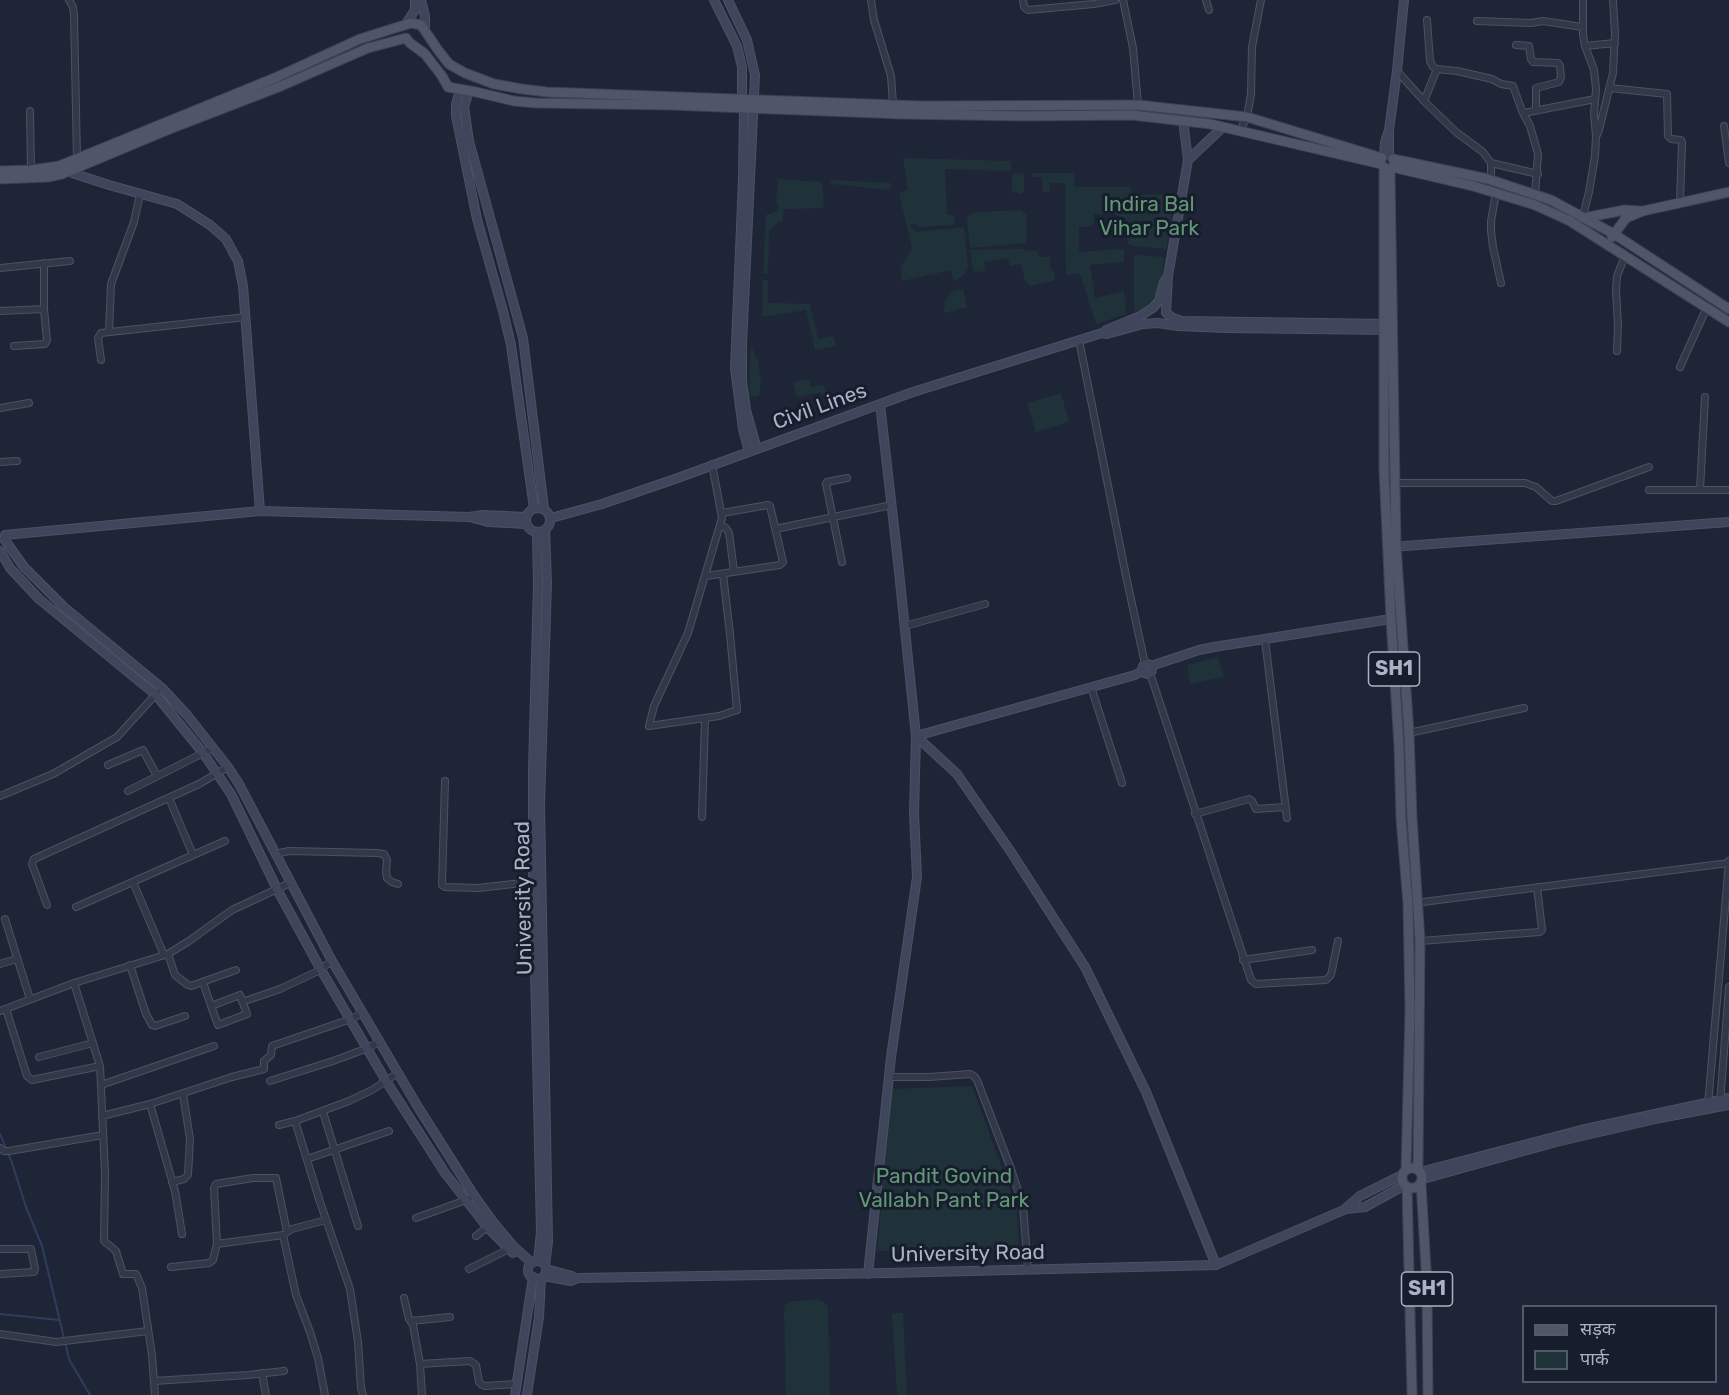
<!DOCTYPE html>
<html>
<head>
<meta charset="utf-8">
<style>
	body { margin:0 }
	#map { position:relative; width:1729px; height:1395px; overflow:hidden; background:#1e2537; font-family:Rubik,"Noto Sans Devanagari",sans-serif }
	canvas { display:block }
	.legend { position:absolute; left:1522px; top:1305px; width:195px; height:78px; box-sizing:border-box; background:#171d2c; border:2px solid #525969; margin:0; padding:8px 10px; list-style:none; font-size:18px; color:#abb2c5 }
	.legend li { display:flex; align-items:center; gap:12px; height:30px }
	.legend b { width:30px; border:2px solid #525969 }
</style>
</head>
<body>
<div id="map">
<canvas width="1729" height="1395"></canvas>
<ul class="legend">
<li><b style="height:8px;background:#4f5668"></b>सड़क</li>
<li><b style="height:16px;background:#203239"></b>पार्क</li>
</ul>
</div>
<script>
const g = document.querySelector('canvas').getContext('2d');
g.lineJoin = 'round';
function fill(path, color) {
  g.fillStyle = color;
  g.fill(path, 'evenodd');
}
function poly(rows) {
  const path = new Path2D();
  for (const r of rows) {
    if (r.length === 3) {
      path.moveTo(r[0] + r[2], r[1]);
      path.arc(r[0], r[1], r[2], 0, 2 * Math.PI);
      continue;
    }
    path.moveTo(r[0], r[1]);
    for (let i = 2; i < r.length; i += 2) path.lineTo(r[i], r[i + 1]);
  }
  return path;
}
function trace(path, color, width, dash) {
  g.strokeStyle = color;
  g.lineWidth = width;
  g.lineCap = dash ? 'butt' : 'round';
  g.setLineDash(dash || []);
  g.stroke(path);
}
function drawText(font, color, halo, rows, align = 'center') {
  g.font = font + ' Rubik,sans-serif';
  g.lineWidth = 6;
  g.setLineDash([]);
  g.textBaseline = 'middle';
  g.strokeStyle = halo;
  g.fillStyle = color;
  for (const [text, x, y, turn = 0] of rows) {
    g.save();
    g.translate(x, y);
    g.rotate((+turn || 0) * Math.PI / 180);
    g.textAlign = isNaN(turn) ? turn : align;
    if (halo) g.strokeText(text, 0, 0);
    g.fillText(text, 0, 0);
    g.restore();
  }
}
fill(poly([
	[903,158,1011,161,1011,171,945,169,947,215,954,215,955,225,920,227,915,224,911,225,912,229,917,232,964,227,968,267,965,273,954,282,951,270,902,281,900,268,912,249,899,193,908,190],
	[1013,173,1024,174,1024,190,1021,194,1015,193,1011,190],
	[1032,173,1075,173,1075,187,1131,187,1132,195,1176,194,1166,249,1133,246,1128,244,1127,238,1126,218,1117,216,1116,214,1094,214,1094,224,1088,227,1079,227,1079,252,1124,249,1124,262,1090,265,1095,298,1124,291,1126,314,1096,324,1080,273,1066,276,1065,183,1050,183,1050,190,1048,192,1043,192,1042,177,1032,177],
	[778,179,822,182,824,208,783,209,783,221,774,225,769,230,768,273,763,273,766,215,778,211,778,203,776,202],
	[831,180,891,183,890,190,831,184],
	[1021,210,1027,215,1027,238,1025,243,970,248,967,220,970,214,976,212],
	[1022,249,1028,251,1038,251,1039,257,1050,257,1051,271,1054,271,1055,280,1030,286,1029,283,1026,284,1021,264,1010,266,1008,258,984,262,985,271,978,272,973,271,970,250],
	[1134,255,1164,257,1161,286,1157,297,1151,305,1134,312],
	[763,280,768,281,768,303,810,304,818,339,833,336,836,346,815,350,806,310,762,317],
	[963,289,967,307,944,313,945,301,949,294,955,290],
	[751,346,758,361,761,381,759,396,749,396],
	[809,379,811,387,824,385,826,395,822,396,821,392,797,397,793,382],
	[1061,393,1069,422,1036,432,1027,403],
	[1218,657,1224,677,1190,684,1187,665],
	[972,1086,1017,1209,1019,1249,877,1251,892,1089],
	[818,1300,824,1302,828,1307,830,1395,786,1395,784,1306,789,1302,793,1301],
	[892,1313,903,1313,907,1395,897,1395]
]), '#203239');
trace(poly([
	[0,1134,12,1163,26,1207,42,1246,69,1359,90,1395],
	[0,1314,59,1320]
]), '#2f3c5e', 2);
const street = poly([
	[69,0,73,7,74,15,77,159],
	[871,0,874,20,891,76,893,104],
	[1023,0,1024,7,1028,10,1094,4,1115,0],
	[1123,0,1133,48,1138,105],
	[1206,0,1209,10],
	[1583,0,1583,35,1585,46,1594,70,1596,89,1594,114,1596,136,1595,156,1589,192,1583,216],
	[1427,20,1430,61,1433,67,1437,69],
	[1477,21,1531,23,1543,21,1582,27],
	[1516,45,1529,46,1531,59,1533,62,1558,63,1560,66,1561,77,1559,82,1536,88,1536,110],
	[1585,46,1615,43],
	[1397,71,1424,101,1456,132,1483,152,1491,163,1491,180],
	[1610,88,1667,94,1668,136,1671,139,1681,140,1682,142,1680,202],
	[1424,101,1437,69,1457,71,1492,79,1501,84,1513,86,1522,111,1530,126,1538,154,1535,195],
	[30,111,31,170],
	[1524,113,1595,99],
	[1724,126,1729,163],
	[1240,130,1247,117,1251,94,1252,47,1261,0],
	[1597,135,1599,130,1613,73,1615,33,1613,0],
	[1491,163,1538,174],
	[1496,193,1491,221,1491,231,1493,247,1501,283],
	[44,263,44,309],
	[0,268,70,261],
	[0,311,44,309,47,340,45,344,14,346],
	[109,331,111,284,134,222,140,194],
	[1079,340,1126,576,1145,664],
	[1617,351,1618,325,1616,291,1617,276,1625,256],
	[101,360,98,338,101,333,246,317],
	[1680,367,1707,307],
	[0,408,29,403],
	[0,462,17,461],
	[712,464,722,518,688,633,654,706,649,726,719,716,737,710,730,634,723,574],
	[1392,483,1525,483,1536,487,1552,501,1556,501,1649,467],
	[1649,490,1729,490],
	[1700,490,1705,397],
	[720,525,726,528,729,533,734,571],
	[775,529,892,505],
	[842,562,826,484,827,482,847,478],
	[706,576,780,565,783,562,770,506,768,505,722,513],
	[905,626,985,604],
	[1265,640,1287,818],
	[1150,673,1251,980,1256,984,1326,980,1331,975,1338,941],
	[1091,687,1122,783],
	[1409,733,1524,708],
	[108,765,143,750,157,776],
	[445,781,442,885,445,887,478,888,540,881],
	[128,791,213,748],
	[0,796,53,774,117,737,157,693],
	[169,798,193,855],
	[1195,814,1249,799,1252,801,1256,809,1285,807],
	[702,817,705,718],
	[275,854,289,851,377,853,384,854,387,860,386,872,387,878,392,882,398,884],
	[133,882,164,955],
	[1415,903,1729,863],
	[47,905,32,864,34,859,199,784,228,767],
	[76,907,225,841],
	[5,919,30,999],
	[1420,941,1540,932,1542,930,1537,887],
	[168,954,175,975,188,985,191,986,236,970],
	[1243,960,1312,950],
	[0,964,17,959],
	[130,965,146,1014,152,1025,155,1026,185,1016],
	[203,982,211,1006],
	[74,983,100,1066,105,1173,104,1241,116,1251,123,1274,136,1274,142,1288,152,1355,155,1395],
	[240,995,247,1014,218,1025,211,1006,240,995],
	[242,1002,280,989,316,972,332,961],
	[6,1009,27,1076,32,1080,100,1066],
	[0,1011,74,983,168,954,189,941,232,910,290,883],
	[39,1057,93,1043],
	[888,1077,929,1077,970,1074,974,1076,977,1080,1011,1169,1023,1206,1028,1270],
	[270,1081,333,1061,368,1048,379,1042],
	[101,1085,214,1046],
	[1720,1103,1729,987],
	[150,1104,175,1191,182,1234],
	[1708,1105,1729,861],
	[323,1112,358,1226],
	[102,1116,150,1104,232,1077,264,1069,264,1061,271,1055,272,1046,351,1019,362,1013],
	[295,1121,320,1202,350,1289,358,1342,361,1388,363,1395],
	[279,1125,295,1121,349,1101,372,1090,398,1073],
	[0,1148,4,1151,9,1151,103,1135],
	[307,1159,389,1131],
	[172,1182,184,1179,188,1175,190,1139,183,1094],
	[416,1218,469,1199],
	[286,1233,292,1229,326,1220],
	[476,1236,490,1225],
	[217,1244,283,1235,296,1295,310,1332,318,1358,325,1395],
	[0,1249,31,1249,35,1269,34,1272,0,1274],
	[171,1267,209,1263,213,1260,217,1244,214,1188,216,1184,253,1178,276,1178,287,1232],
	[469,1269,511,1248],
	[404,1298,409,1319,413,1325,420,1364,422,1395],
	[411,1321,450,1317],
	[0,1334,56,1342,148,1331],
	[420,1364,470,1361,476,1365,479,1382,482,1385,485,1386,517,1384],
	[262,1373,266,1395],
	[154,1381,248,1375,284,1371]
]);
const secondary = poly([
	[421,0,425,16,425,29],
	[714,0,737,46,742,67,742,99,744,108,743,180,735,368,743,429,749,452],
	[728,0,747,40,755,75,742,344,742,381,746,410,757,449],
	[406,24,415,10,415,0],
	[460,90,456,104,456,116,477,219,503,311,511,345,534,508],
	[469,91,464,107,469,141,523,338,544,508],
	[1389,130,1397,71,1404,0],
	[1384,156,1385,142,1389,130,1389,155],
	[1188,160,1223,127],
	[69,172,109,185,177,204,210,225,226,239,234,254,238,261,243,286,260,511],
	[1168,276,1188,160,1183,120],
	[1106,330,1140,316,1153,308,1159,301,1164,282,1168,276,1166,313,1173,318,1182,321,1388,324],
	[880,404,898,562,916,736,957,774,1011,852,1085,967,1146,1092,1216,1265],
	[538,520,12],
	[473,518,488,522,527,524],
	[551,518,602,504,675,479,913,392,1102,333,1107,334,1143,324,1158,323,1178,326,1226,328,1391,330],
	[537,532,538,585,533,769,533,882,541,1232,538,1261],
	[5,535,260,511,469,517,483,515,526,517],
	[4,539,24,567,64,607,162,688,187,715,228,767,239,784,332,961,418,1107,475,1197,493,1222,514,1247,532,1263],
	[1391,547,1729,522],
	[0,551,10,568,39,599,156,695,203,753,231,794,277,889,320,968,386,1081,445,1173,487,1227,513,1253],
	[1147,669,5],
	[1151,666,1199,650,1214,647,1397,618],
	[1420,1172,1581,1130,1729,1098],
	[1423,1179,1556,1142,1660,1118,1729,1105],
	[1346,1208,1360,1196,1402,1175],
	[537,1270,9],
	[545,1265,548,1242,540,805,547,583,545,530],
	[546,1269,572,1276],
	[868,1274,891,1057,917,877,914,813,916,736,1135,675,1142,671],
	[544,1276,571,1281,578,1278,888,1273,1216,1265,1346,1209,1365,1207,1405,1185],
	[515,1395,533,1277],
	[527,1395,539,1317,541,1278]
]);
const primary = poly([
	[1393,159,1488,179,1551,200,1614,234,1729,309],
	[1384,167,1384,470,1391,619,1399,746,1401,819,1408,904,1410,1011,1406,1170],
	[1392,167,1473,186,1535,205,1570,221,1729,322],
	[0,171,31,170,59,166,277,77,360,39,411,23,421,25,438,50,449,64,456,68,465,73,494,84,522,89,547,92,922,106,1138,105,1247,117,1382,158],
	[1390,173,1396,546,1409,733,1412,817,1420,941,1418,1170],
	[0,179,48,177,62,174,172,128,281,86,368,48,406,38,410,43,425,54,442,76,448,87,476,92,514,101,536,103,670,105,901,114,1023,116,1132,115,1210,124,1381,164],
	[1583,218,1625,210,1641,211],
	[1612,237,1626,218,1643,211,1729,192],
	[1412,1178,10],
	[1421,1184,1427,1285,1428,1395],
	[1407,1187,1412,1395]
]);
trace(street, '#4c5263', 8);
trace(secondary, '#4c5263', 10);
trace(primary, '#3b4151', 11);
trace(street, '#323848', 6);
trace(secondary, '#3f465b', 8);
trace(primary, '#4f5668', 9);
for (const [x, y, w] of [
	[1394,669,51],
	[1427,1289,51]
]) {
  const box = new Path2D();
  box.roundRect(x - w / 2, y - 17, w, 34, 4.5);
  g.fillStyle = '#171d2c';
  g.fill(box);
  trace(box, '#abb2c5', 1.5);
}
drawText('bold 20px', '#abb2c5', null, [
	["SH1",1394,669],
	["SH1",1427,1289]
]);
drawText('21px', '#629775', '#171d2c', [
	["Indira Bal",1149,205],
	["Vihar Park",1149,229],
	["Pandit Govind",944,1177],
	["Vallabh Pant Park",944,1201]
]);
drawText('21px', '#abb2c5', '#171d2c', [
	["Civil Lines",820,407,-20],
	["University Road",524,898,-91],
	["University Road",968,1254,-1]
]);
</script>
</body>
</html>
